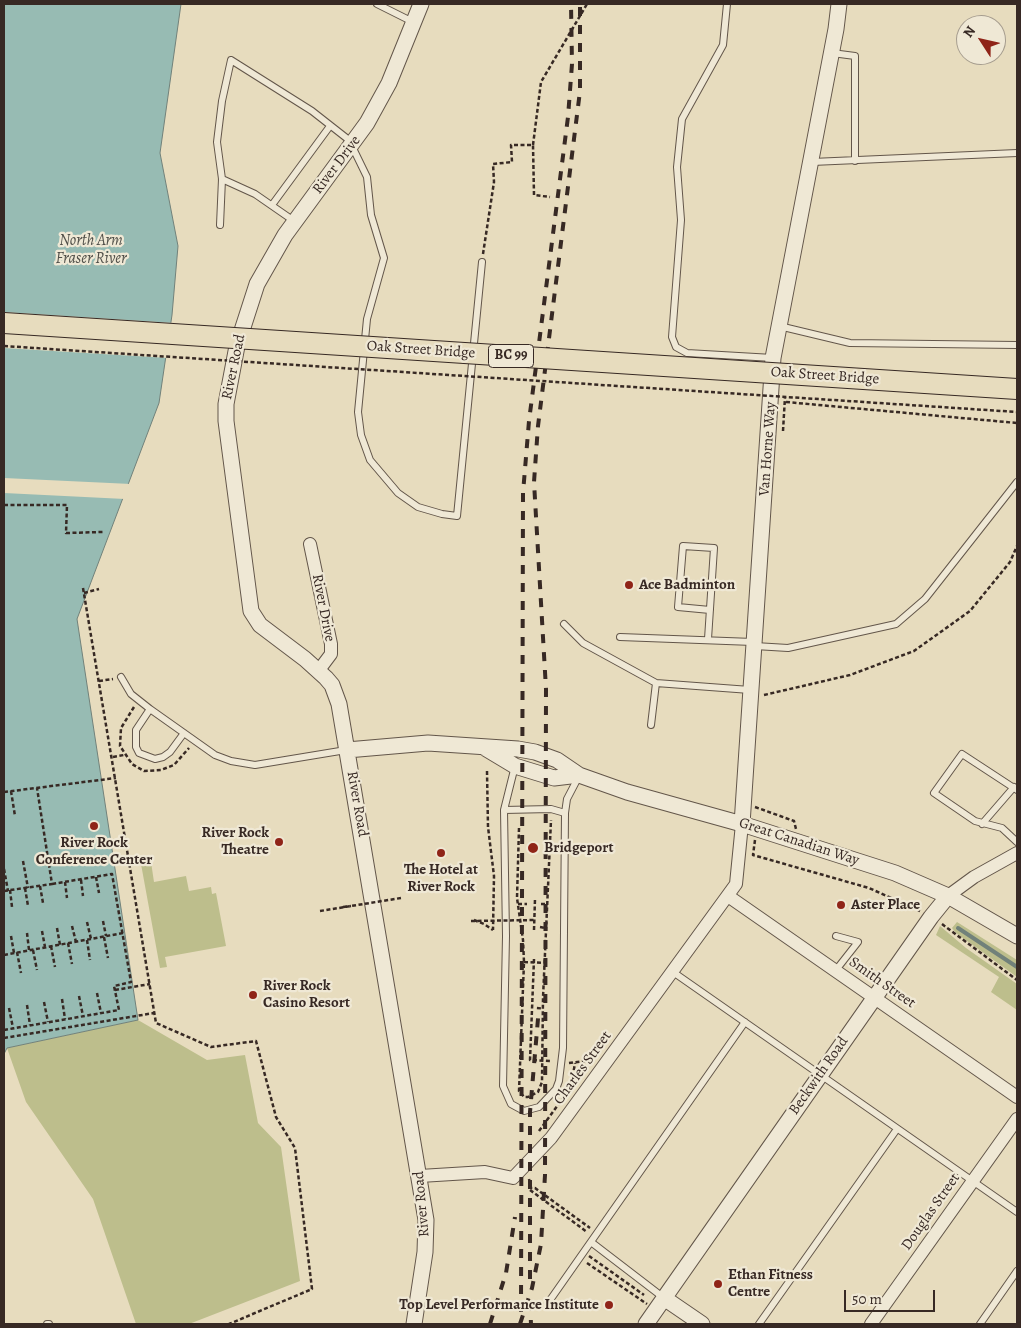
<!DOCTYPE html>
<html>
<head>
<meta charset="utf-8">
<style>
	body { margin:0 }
	#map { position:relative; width:1021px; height:1328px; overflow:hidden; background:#e7dcbe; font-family:Alegreya,serif }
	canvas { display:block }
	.frame { position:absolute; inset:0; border:5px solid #372924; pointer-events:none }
	.north { position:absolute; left:956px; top:15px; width:50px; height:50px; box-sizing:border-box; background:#efe8d5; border:1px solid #a59c8e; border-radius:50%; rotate:305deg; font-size:14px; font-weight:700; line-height:20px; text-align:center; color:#372924 }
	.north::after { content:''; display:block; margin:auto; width:18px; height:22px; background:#8f2418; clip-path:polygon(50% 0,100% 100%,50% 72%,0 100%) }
	.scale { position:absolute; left:844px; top:1290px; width:91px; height:22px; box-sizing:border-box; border:2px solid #372924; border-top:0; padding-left:6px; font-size:15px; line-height:18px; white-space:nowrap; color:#372924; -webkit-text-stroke:4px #efe8d5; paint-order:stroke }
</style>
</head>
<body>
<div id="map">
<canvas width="1021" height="1328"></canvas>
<div class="frame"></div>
<div class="north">N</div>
<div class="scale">50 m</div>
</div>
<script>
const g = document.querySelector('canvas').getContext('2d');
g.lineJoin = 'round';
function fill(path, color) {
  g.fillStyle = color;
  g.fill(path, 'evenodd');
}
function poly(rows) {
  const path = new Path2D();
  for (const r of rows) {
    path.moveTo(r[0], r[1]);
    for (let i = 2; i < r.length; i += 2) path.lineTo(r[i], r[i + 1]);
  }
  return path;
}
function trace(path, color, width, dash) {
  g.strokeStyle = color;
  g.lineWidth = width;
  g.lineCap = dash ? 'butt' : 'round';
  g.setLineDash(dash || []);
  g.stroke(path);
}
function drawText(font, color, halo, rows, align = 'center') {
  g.font = font + ' Alegreya,serif';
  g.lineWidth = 4.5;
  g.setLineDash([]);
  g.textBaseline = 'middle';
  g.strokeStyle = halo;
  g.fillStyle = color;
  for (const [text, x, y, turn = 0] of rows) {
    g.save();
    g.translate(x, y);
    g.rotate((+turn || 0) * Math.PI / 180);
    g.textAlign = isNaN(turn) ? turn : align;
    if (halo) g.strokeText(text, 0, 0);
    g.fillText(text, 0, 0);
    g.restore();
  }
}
fill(poly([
	[151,862,154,882,186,876,189,891,211,887,212,894,216,893,226,946,165,957,167,967,160,968,141,864],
	[957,922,1017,960,1017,977,956,933,952,928],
	[940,926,966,948,1017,984,1017,1010,991,992,999,977,936,935],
	[138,1020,207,1060,245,1055,258,1123,281,1147,300,1281,189,1324,136,1324,93,1199,26,1102,7,1048]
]), '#bdbe8c');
const water = poly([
	[4,4,181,4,160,153,178,246,172,315,159,403,77,619,138,1020,7,1048,4,1054,4,4]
]);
fill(water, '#97bbb3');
trace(water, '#71817a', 1);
fill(poly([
	[4,312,174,323,168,358,4,348],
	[4,478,131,484,125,499,4,493]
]), '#e7dcbe');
trace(poly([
	[958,928,1017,967]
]), '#71817a', 4);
const service = poly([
	[377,4,413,22],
	[727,4,723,45,682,119,677,167,681,220,672,337,676,347,687,353,773,358],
	[832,53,855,56,855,161],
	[812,162,1017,153],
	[222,179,255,194,294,221],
	[272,205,330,126],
	[220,225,222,179,217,142,222,101,231,60,312,111,349,140,367,177,371,215,384,258,367,319,358,412,361,435,370,460,398,493,418,507,442,514,457,516,482,262],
	[779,326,850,343,1017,345],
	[564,624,583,643,656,683],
	[620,637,753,642],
	[708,639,714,548,683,546,678,607,710,610],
	[755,646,788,648,896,624,925,599,1017,482],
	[121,677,131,694,150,709,215,755,231,761,255,765,346,750],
	[150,709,136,730,136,747,139,753,155,759,163,757,170,752,184,733],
	[651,725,656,683,750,690],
	[515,766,504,810,506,936,503,1086,511,1104,524,1111,539,1107,556,1089,559,1081,563,1048,565,813,567,799,579,776],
	[1017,790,962,754,934,793,975,821,1002,828,1017,842],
	[504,810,551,809,565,813],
	[982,824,1014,787],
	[836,936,858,942,836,970],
	[673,972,1017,1212],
	[591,1242,664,1298],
	[548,1303,745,1022],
	[47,1324,49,1324],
	[759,1324,897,1129],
	[980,1324,1017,1271]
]);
const minor = poly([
	[310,544,331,644,331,654,319,670],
	[728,896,1017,1097],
	[948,896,974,877,1017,853],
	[420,1176,485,1172,513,1178,551,1138,736,884,742,824],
	[871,1324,1017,1119]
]);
const tertiary = poly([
	[485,748,515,766,554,778,579,775],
	[347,750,428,743,518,749,535,752,557,760,579,775,627,792,742,824,895,873,948,896,1017,936],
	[742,824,773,358,836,29,839,4],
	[664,1298,702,1324],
	[414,1324,425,1252,426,1220,339,704,332,685,326,678,305,659,260,625,251,611,226,421,226,404,237,346,257,284,285,235,367,123,389,83,421,4],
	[646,1324,931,917,948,896]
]);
trace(service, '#63564a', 8);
trace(minor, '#63564a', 14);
trace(tertiary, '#63564a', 17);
trace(poly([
	[533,145,541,82,587,4],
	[483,254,494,182,493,164,512,162,511,145,533,145,534,195,550,197],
	[786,402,1017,423],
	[783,431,785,397],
	[4,505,67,505,66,533,103,532],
	[83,588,156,1023,211,1047,256,1041,276,1117,295,1148,312,1289,229,1324],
	[84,593,99,589],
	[99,681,113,679],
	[764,695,850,675,914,651,970,611,1010,562,1017,546],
	[134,707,121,728,120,746,132,764,144,771,161,770,174,765,189,748],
	[113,757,124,755],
	[487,771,488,827,494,876,493,930],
	[11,791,15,816],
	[4,792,116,778],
	[755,807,794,821,796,829],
	[519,828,517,898,523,940,524,962,519,1091,524,1097,528,1097,538,1092,542,1082,543,998,551,820],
	[755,840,753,855,869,888,920,911],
	[23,861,28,888],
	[4,869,8,891],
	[96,877,99,893],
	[81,880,83,896],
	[65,882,67,898],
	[40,886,43,903],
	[25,888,28,906],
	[10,890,12,907],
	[4,891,52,884,37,788],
	[518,904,527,904],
	[541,904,548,904],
	[343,907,351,906],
	[474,920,484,924,493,930],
	[103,921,106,936],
	[87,922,91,939],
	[942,924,1017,980],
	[72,926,76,942],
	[540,927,546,928],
	[57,928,60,945],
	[42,931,45,947],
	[27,933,29,950],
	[11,936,14,953],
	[104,937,108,958],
	[87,940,90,960],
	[68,943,72,964],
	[51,946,55,967],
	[33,950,37,970],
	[17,952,21,973],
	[4,955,123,933],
	[534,959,530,1060,550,1061],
	[524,962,545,963],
	[115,990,150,984],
	[97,993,101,1013],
	[79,996,83,1016],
	[62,999,65,1019],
	[44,1002,48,1022],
	[27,1005,30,1025],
	[9,1008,13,1028],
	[4,1030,119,1010,114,986,131,982,112,874,52,884],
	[4,1038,154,1013],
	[569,1063,593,1060],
	[539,1131,571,1087,575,1063],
	[529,1179,531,1188,535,1188,590,1228],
	[530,1190,587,1232],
	[589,1256,644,1295],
	[587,1263,647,1304]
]), '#372924', 2.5, [4, 2.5]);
trace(service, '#efe8d5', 6);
trace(minor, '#efe8d5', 12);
trace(tertiary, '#efe8d5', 15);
trace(poly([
	[530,1279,530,1112,539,1007],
	[530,1302,531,1324],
	[521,1312,523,493,529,421,568,117,572,64,571,4],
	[490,1324,506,1273,515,1217],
	[520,1324,532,1288,541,1244,545,1175,546,689,534,482,538,426,580,91,580,4]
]), '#372924', 4, [9, 9]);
const trunkBridge = poly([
	[4,323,1017,389]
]);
trace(trunkBridge, '#372924', 22, []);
trace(poly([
	[4,346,1017,412],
	[320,911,401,898],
	[471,921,536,920],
	[534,930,535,899]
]), '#372924', 2.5, [4, 2.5]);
trace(trunkBridge, '#e7dcbe', 20);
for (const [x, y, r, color] of [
	[629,585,5,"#8f2418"],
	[94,826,5,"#8f2418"],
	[279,842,5,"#8f2418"],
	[533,848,6,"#8f2418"],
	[441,853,5,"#8f2418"],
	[841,905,5,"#8f2418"],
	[253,995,5,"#8f2418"],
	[718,1284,5,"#8f2418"],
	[609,1305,5,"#8f2418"]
]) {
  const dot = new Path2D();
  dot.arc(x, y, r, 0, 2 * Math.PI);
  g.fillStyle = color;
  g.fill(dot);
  trace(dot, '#efe8d5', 2);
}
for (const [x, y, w] of [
	[511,356,45]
]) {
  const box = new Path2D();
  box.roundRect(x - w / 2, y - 11.5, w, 23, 4);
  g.fillStyle = '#efe8d5';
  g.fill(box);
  trace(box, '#372924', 1);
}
drawText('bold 14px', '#372924', null, [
	["BC 99",511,356]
]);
drawText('15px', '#372924', '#efe8d5', [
	["River Drive",337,165,-53],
	["Oak Street Bridge",421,350,4],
	["River Road",234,367,-78],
	["Oak Street Bridge",825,376,4],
	["Van Horne Way",768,449,-86],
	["River Drive",323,608,79],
	["River Road",357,804,80],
	["Great Canadian Way",799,842,18],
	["Smith Street",882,983,35],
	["Charles Street",583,1068,-54],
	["Beckwith Road",819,1076,-55],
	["River Road",422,1204,-95],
	["Douglas Street",931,1212,-55]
]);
drawText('bold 15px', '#372924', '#efe8d5', [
	["Ace Badminton",639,585],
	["River Rock",269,833,"right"],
	["Theatre",269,850,"right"],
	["River Rock",94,843,"center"],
	["Conference Center",94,860,"center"],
	["Bridgeport",544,848],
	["The Hotel at",441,870,"center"],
	["River Rock",441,887,"center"],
	["Aster Place",851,905],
	["River Rock",263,986],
	["Casino Resort",263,1003],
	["Ethan Fitness",728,1275],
	["Centre",728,1292],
	["Top Level Performance Institute",599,1305,"right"]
], 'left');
drawText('italic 16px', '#4f4e48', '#efe8d5', [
	["North Arm",91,241],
	["Fraser River",91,259]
]);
</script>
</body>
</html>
